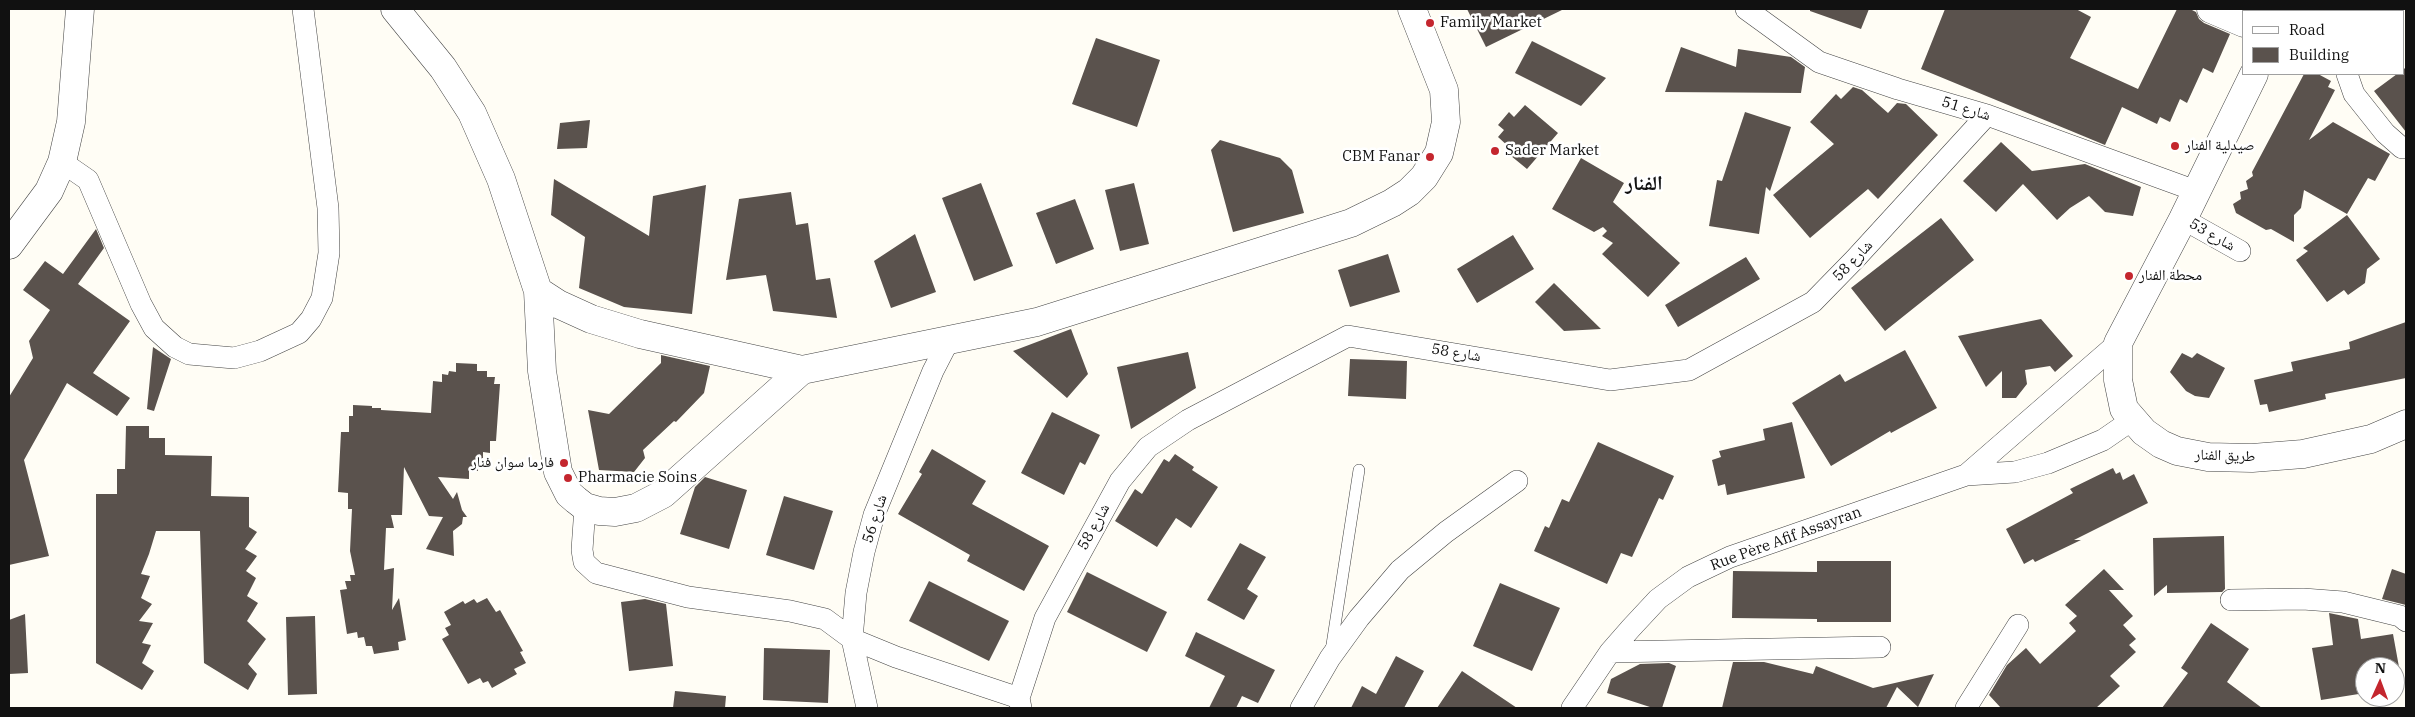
<!DOCTYPE html>
<html>
<head>
<meta charset="utf-8">
<style>
	body { margin:0 }
	#map { position:relative; width:2415px; height:717px; overflow:hidden; background:#fffdf5; font-family:"IBM Plex Serif",serif }
	canvas { display:block }
	.frame { position:absolute; inset:0; border:10px solid #111; pointer-events:none }
	.legend { position:absolute; left:2242px; top:10px; width:162px; height:65px; box-sizing:border-box; background:#fff; border:1px solid #a0a0a0; margin:0; padding:6px 9px; list-style:none; font-size:15px; color:#111 }
	.legend li { display:flex; align-items:center; gap:10px; height:25px }
	.legend b { width:25px; border:1px solid #a0a0a0 }
	.north { position:absolute; left:2355px; top:657px; width:50px; height:50px; box-sizing:border-box; background:#fff; border:1px solid #a0a0a0; border-radius:50%; rotate:2deg; font-size:14px; font-weight:700; line-height:20px; text-align:center; color:#111 }
	.north::after { content:''; display:block; margin:auto; width:18px; height:22px; background:#c4262e; clip-path:polygon(50% 0,100% 100%,50% 72%,0 100%) }
</style>
</head>
<body>
<div id="map">
<canvas width="2415" height="717"></canvas>
<div class="frame"></div>
<ul class="legend">
<li><b style="height:6px;background:#fff"></b>Road</li>
<li><b style="height:14px;background:#5a524d"></b>Building</li>
</ul>
<div class="north">N</div>
</div>
<script>
const g = document.querySelector('canvas').getContext('2d');
g.lineJoin = 'round';
function fill(path, color) {
  g.fillStyle = color;
  g.fill(path, 'evenodd');
}
function poly(rows) {
  const path = new Path2D();
  for (const r of rows) {
    path.moveTo(r[0], r[1]);
    for (let i = 2; i < r.length; i += 2) path.lineTo(r[i], r[i + 1]);
  }
  return path;
}
function trace(path, color, width, dash) {
  g.strokeStyle = color;
  g.lineWidth = width;
  g.lineCap = dash ? 'butt' : 'round';
  g.setLineDash(dash || []);
  g.stroke(path);
}
function drawText(font, color, halo, rows, align = 'center') {
  g.font = font + ' "IBM Plex Serif","Noto Naskh Arabic",serif';
  g.lineWidth = 5;
  g.setLineDash([]);
  g.textBaseline = 'middle';
  g.strokeStyle = halo;
  g.fillStyle = color;
  for (const [text, x, y, turn = 0] of rows) {
    g.save();
    g.translate(x, y);
    g.rotate((+turn || 0) * Math.PI / 180);
    g.textAlign = isNaN(turn) ? turn : align;
    if (halo) g.strokeText(text, 0, 0);
    g.fillText(text, 0, 0);
    g.restore();
  }
}
fill(poly([
	[1467,9,1564,9,1486,47],
	[1810,9,1869,9,1861,29,1810,11],
	[1945,9,2076,9,2091,17,2070,58,2138,89,2177,9,2190,9,2196,12,2199,19,2204,23,2230,34,2213,73,2203,68,2187,103,2180,99,2170,122,2160,117,2157,124,2122,107,2105,145,1921,69],
	[1096,38,1160,60,1137,127,1072,104],
	[1532,41,1606,78,1581,106,1515,73],
	[1681,47,1736,67,1738,49,1791,57,1805,67,1801,93,1665,92],
	[2406,67,2406,132,2374,91,2397,74,2404,74,2404,69],
	[2304,74,2318,74,2331,81,2328,87,2335,90,2309,140,2333,122,2390,154,2375,181,2368,178,2347,214,2304,190,2301,208,2294,215,2294,242,2271,229,2266,230,2236,213,2233,204,2241,199,2240,192,2248,189,2246,181,2253,176,2252,172],
	[1853,87,1862,90,1888,113,1897,103,1906,104,1938,135,1878,199,1868,189,1810,238,1773,195,1834,144,1810,122,1836,94,1841,99],
	[1525,105,1558,133,1527,169,1505,151,1509,147,1498,137,1504,130,1498,125,1509,112,1514,117],
	[1745,112,1791,127,1770,191,1766,187,1759,234,1709,226,1717,180,1722,181],
	[590,120,587,148,557,149,560,123],
	[1220,140,1280,158,1292,170,1304,213,1233,232,1211,150],
	[2001,142,2032,171,2085,164,2141,187,2133,216,2105,212,2089,196,2070,208,2057,220,2023,184,1996,212,1963,181],
	[1581,158,1624,183,1613,202,1680,263,1648,297,1602,254,1613,243,1602,236,1607,231,1603,227,1594,232,1552,209],
	[554,179,649,236,653,196,706,185,692,314,624,307,579,288,585,237,551,215],
	[981,183,1013,266,974,281,942,198],
	[1134,183,1149,244,1120,251,1105,190],
	[791,192,796,225,808,223,816,280,830,278,837,318,773,311,766,275,726,280,739,199],
	[1075,199,1094,249,1056,264,1036,213],
	[2347,215,2380,259,2367,269,2365,283,2348,295,2344,290,2327,302,2296,260,2308,251,2303,248],
	[1941,218,1974,260,1885,331,1851,288],
	[96,229,104,248,78,284,130,321,93,373,130,398,117,416,67,383,24,460,49,556,9,565,9,397,33,358,29,341,50,310,23,290,45,261,63,274],
	[915,234,936,292,891,308,874,261],
	[1513,235,1534,269,1477,303,1457,269],
	[1388,254,1400,292,1350,307,1338,270],
	[1746,257,1760,279,1678,327,1665,305],
	[1554,283,1601,329,1564,331,1535,302],
	[2041,319,2073,356,2055,372,2050,366,2025,370,2027,384,2016,398,2002,398,2002,371,1986,387,1958,336],
	[2406,322,2406,378,2325,394,2326,399,2269,412,2267,404,2260,405,2254,380,2293,371,2291,362,2350,349,2349,342],
	[1071,329,1088,374,1067,398,1013,351],
	[153,347,171,359,154,411,147,409],
	[1905,350,1937,408,1891,433,1890,431,1831,466,1792,403,1840,374,1845,382],
	[1188,352,1196,388,1131,429,1117,367],
	[2182,353,2192,358,2197,353,2225,368,2209,398,2195,396,2186,391,2170,372],
	[661,355,710,366,704,393,676,422,674,421,643,450,645,458,634,472,599,470,588,410,609,414,661,363],
	[1350,359,1407,361,1406,399,1348,396],
	[456,363,477,364,477,371,487,371,487,377,495,377,494,384,500,384,496,441,490,441,490,453,483,452,483,463,478,463,478,471,469,471,469,479,438,477,453,499,457,492,462,510,467,517,463,517,462,524,453,531,454,556,426,549,443,517,429,516,404,467,402,515,391,515,394,528,386,528,384,570,394,568,392,610,399,598,406,640,398,642,399,650,374,654,372,646,366,646,364,637,358,638,357,632,347,634,340,590,347,589,345,581,351,581,350,575,355,575,350,551,352,509,348,509,348,493,338,492,341,432,349,432,349,416,353,416,353,405,372,406,372,408,381,408,381,410,431,413,433,381,442,382,442,374,448,375,449,371,456,372],
	[1052,412,1100,435,1085,465,1080,462,1064,495,1021,473],
	[1792,422,1805,478,1727,495,1725,484,1718,486,1712,460,1721,457,1719,451,1765,440,1763,429],
	[126,426,149,426,149,438,165,438,165,455,212,456,211,496,249,497,249,527,257,532,245,549,257,556,246,571,256,578,247,596,258,603,247,621,266,639,248,664,257,674,248,690,204,663,200,531,156,531,149,554,141,574,150,576,141,598,152,604,139,621,153,623,142,643,151,645,142,663,154,671,142,690,96,663,96,494,117,494,117,469,125,469],
	[1598,442,1674,476,1663,500,1659,498,1632,557,1621,553,1607,584,1534,551,1545,526,1549,528,1562,499,1569,502],
	[932,449,986,481,972,504,1049,546,1024,591,967,561,970,555,898,514,922,474,919,472],
	[1175,454,1194,467,1192,470,1218,487,1191,528,1176,518,1157,547,1115,521,1135,489,1142,494,1164,459,1169,462],
	[2113,468,2116,474,2120,472,2123,480,2134,474,2148,503,2074,540,2081,540,2035,562,2033,559,2024,564,2006,529,2073,493,2070,489],
	[705,477,747,490,729,549,680,534,695,487],
	[784,496,833,511,814,570,766,555],
	[2224,536,2225,589,2222,592,2167,593,2167,585,2154,596,2153,538],
	[1240,543,1266,557,1247,589,1258,596,1244,620,1207,600],
	[1817,561,1891,561,1891,622,1817,622,1817,619,1732,618,1733,571,1817,572],
	[2104,569,2124,590,2109,590,2133,616,2123,625,2136,639,2129,645,2136,652,2110,676,2120,686,2096,708,2001,708,1989,695,2007,665,2026,648,2040,664,2076,631,2069,623,2077,616,2065,605],
	[2392,569,2406,574,2406,605,2382,599],
	[1087,572,1167,612,1147,652,1067,612],
	[929,581,1009,621,989,661,909,621],
	[1500,583,1560,608,1532,671,1473,646],
	[487,598,496,612,500,610,523,651,520,652,526,663,514,669,517,674,492,688,488,681,483,683,480,678,468,684,442,639,449,635,445,628,451,625,444,612,463,601,465,604,474,599,477,603],
	[645,599,666,604,673,666,629,671,621,602],
	[2329,613,2358,619,2361,639,2393,634,2399,667,2365,667,2365,693,2321,700,2312,648,2333,645],
	[25,614,28,673,9,674,9,620],
	[315,616,317,694,288,695,286,617],
	[2211,623,2249,649,2227,682,2262,708,2162,708,2188,673,2181,668],
	[1196,632,1275,670,1258,703,1242,696,1236,708,1209,708,1225,676,1185,656],
	[764,648,830,650,828,703,763,700],
	[1396,656,1424,671,1404,708,1351,708,1362,686,1376,694],
	[1733,662,1764,662,1813,674,1816,666,1873,688,1934,674,1918,707,1897,687,1886,708,1722,708],
	[1669,663,1676,666,1662,708,1653,708,1607,693,1611,679,1640,664],
	[1462,671,1517,708,1437,708],
	[675,691,726,696,725,708,673,708]
]), '#5a524d');
const service = poly([
	[1331,651,1359,470]
]);
const minor = poly([
	[1746,9,1819,62,1898,89,1987,115,2196,191],
	[2334,9,2334,11],
	[2347,74,2354,94,2385,133,2402,148,2406,148],
	[62,162,88,180,141,304,154,328,175,347,189,354,234,358,260,351,299,333,311,319,322,298,329,253,328,208,303,9],
	[2183,219,2240,251],
	[1966,475,2118,343],
	[585,507,582,550,584,562,596,573,688,597,790,611,825,619,852,639,896,657,1019,698],
	[2231,600,2303,599,2343,602,2400,616,2406,621],
	[1610,652,1880,647],
	[867,708,852,639,856,593,864,552,874,515,933,371,949,340],
	[1021,708,1019,698,1045,618,1120,481,1148,447,1188,420,1348,336,1610,380,1689,370,1813,302,1855,259,1987,115],
	[1301,708,1330,658,1359,618,1400,570,1446,532,1517,481],
	[1572,708,1610,652,1631,628,1658,599,1688,577,1730,557,1966,475,2015,472,2048,463,2103,440,2132,420],
	[1966,708,2018,625]
]);
const tertiary = poly([
	[395,9,443,68,472,113,501,179,538,291,542,371,558,472,569,494,576,500,585,507,599,511,615,512,636,508,663,494,802,370],
	[2211,9,2244,23],
	[2285,11,2286,9],
	[2254,74,2183,219,2118,343,2118,380,2124,409,2144,432,2161,444,2177,451,2208,457,2252,458,2303,454,2371,439,2406,424],
	[9,245,49,191,62,162,71,122,80,9],
	[538,291,558,304,591,319,640,334,802,370,1037,322,1351,223,1392,203,1409,192,1424,177,1439,153,1446,122,1444,90,1412,9]
]);
trace(service, '#444', 12);
trace(minor, '#444', 22);
trace(tertiary, '#444', 29);
trace(service, '#fff', 11);
trace(minor, '#fff', 21);
trace(tertiary, '#fff', 28);
for (const [x, y, r, color] of [
	[1430,23,5,"#c4262e"],
	[2175,146,5,"#c4262e"],
	[1495,151,5,"#c4262e"],
	[1430,157,5,"#c4262e"],
	[2129,276,5,"#c4262e"],
	[564,463,5,"#c4262e"],
	[568,478,5,"#c4262e"]
]) {
  const dot = new Path2D();
  dot.arc(x, y, r, 0, 2 * Math.PI);
  g.fillStyle = color;
  g.fill(dot);
  trace(dot, '#fff', 2);
}
drawText('15px', '#111', '#fff', [
	["Family Market",1440,23],
	["صيدلية الفنار",2185,146],
	["Sader Market",1505,151],
	["CBM Fanar",1420,157,"right"],
	["محطة الفنار",2139,276],
	["فارما سوان فنار",554,463,"right"],
	["Pharmacie Soins",578,478]
], 'left');
drawText('15px', '#111', '#fff', [
	["شارع 51",1966,109,17],
	["شارع 53",2212,235,30],
	["شارع 58",1853,261,-46],
	["شارع 58",1456,353,9],
	["طريق الفنار",2225,456,2],
	["شارع 56",875,519,-72],
	["شارع 58",1094,527,-61],
	["Rue Père Afif Assayran",1786,539,-20]
]);
drawText('bold 20px', '#111', '#fff', [
	["الفنار",1644,184]
]);
</script>
</body>
</html>
